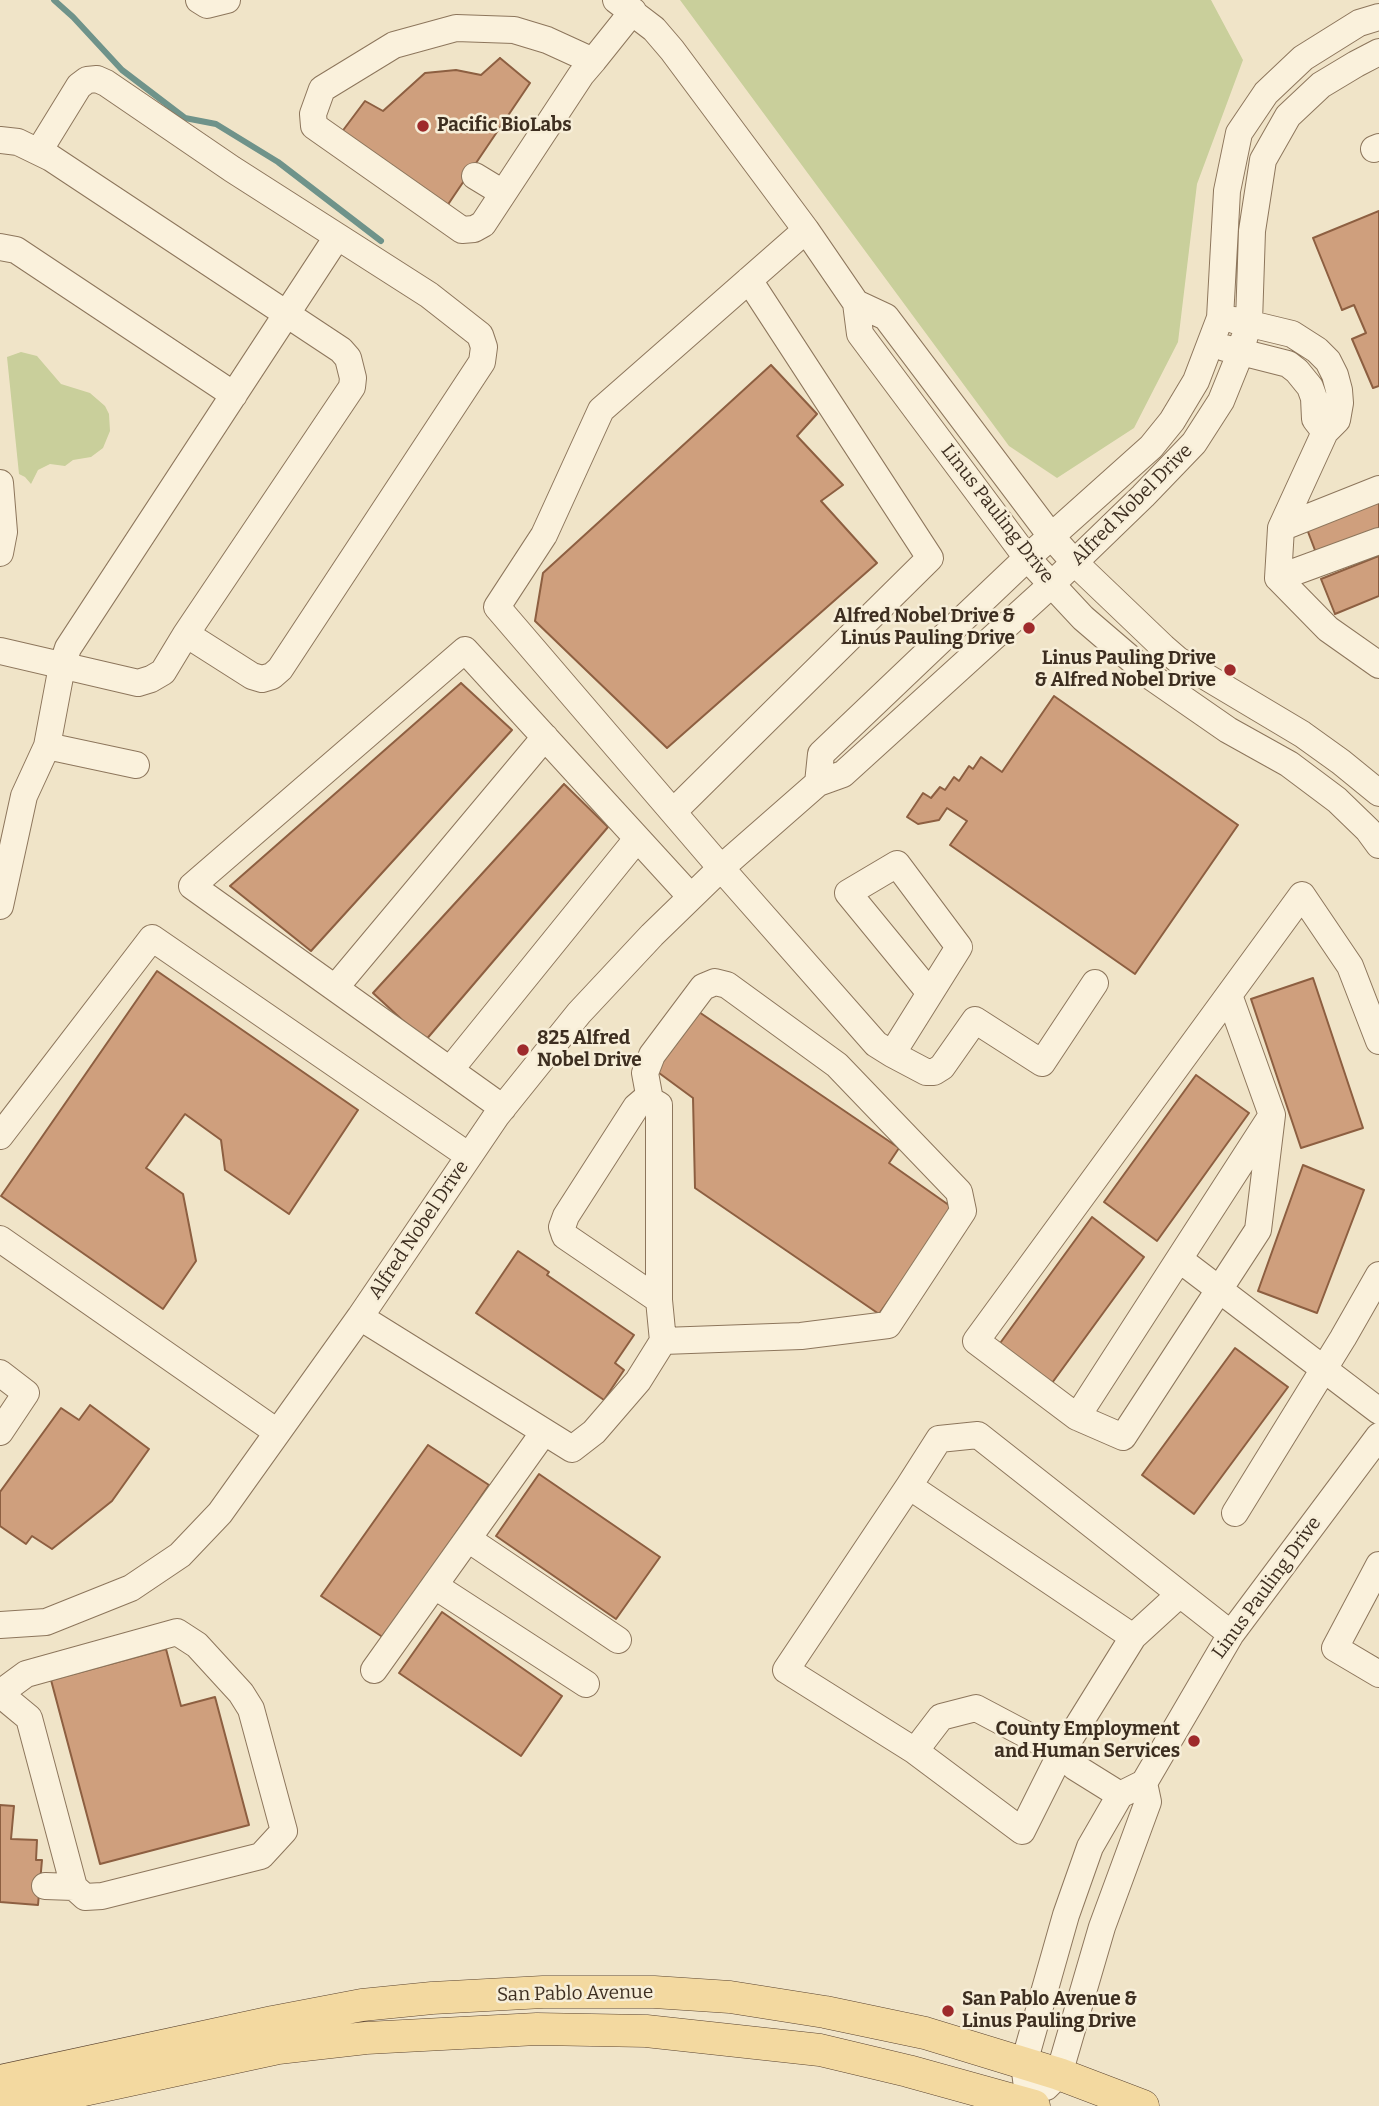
<!DOCTYPE html>
<html>
<head>
<meta charset="utf-8">
<style>
	body { margin:0 }
	canvas { display:block; background:#f0e4c8 }
</style>
</head>
<body>
<canvas width="1379" height="2106"></canvas>
<script>
const g = document.querySelector('canvas').getContext('2d');
g.lineJoin = 'round';
function fill(path, color) {
  g.fillStyle = color;
  g.fill(path, 'evenodd');
}
function poly(rows) {
  const path = new Path2D();
  for (const r of rows) {
    path.moveTo(r[0], r[1]);
    for (let i = 2; i < r.length; i += 2) path.lineTo(r[i], r[i + 1]);
  }
  return path;
}
function trace(path, color, width, dash) {
  g.strokeStyle = color;
  g.lineWidth = width;
  g.lineCap = dash ? 'butt' : 'round';
  g.setLineDash(dash || []);
  g.stroke(path);
}
function drawText(font, color, halo, rows, align = 'center') {
  g.font = font + ' Bitter,serif';
  g.lineWidth = 5;
  g.setLineDash([]);
  g.textBaseline = 'middle';
  g.strokeStyle = halo;
  g.fillStyle = color;
  for (const [text, x, y, turn = 0] of rows) {
    g.save();
    g.translate(x, y);
    g.rotate((+turn || 0) * Math.PI / 180);
    g.textAlign = isNaN(turn) ? turn : align;
    if (halo) g.strokeText(text, 0, 0);
    g.fillText(text, 0, 0);
    g.restore();
  }
}
fill(poly([
	[680,0,1211,0,1243,60,1197,184,1178,342,1134,428,1057,478,1009,446],
	[21,352,37,356,61,384,90,393,105,406,109,414,110,431,103,448,91,457,73,460,65,466,50,464,38,470,31,484,25,477,19,474,7,357]
]), '#c9cf9b');
trace(poly([
	[54,0,73,17,122,70,185,118,216,124,278,162,381,241]
]), '#6f938a', 6);
const building = poly([
	[500,58,530,83,447,206,335,141,365,101,383,111,425,73,456,70,481,75,500,58],
	[1379,211,1379,386,1373,388,1352,339,1366,333,1354,305,1342,310,1313,238,1379,211],
	[771,365,817,414,797,436,843,485,821,501,877,563,667,748,535,621,543,573,771,365],
	[1379,495,1379,534,1318,558,1305,524,1379,495],
	[1379,556,1379,596,1335,614,1321,579,1379,556],
	[461,683,512,730,311,951,230,886,461,683],
	[1054,696,1238,825,1135,974,950,845,967,821,947,808,939,820,918,824,907,817,923,793,931,798,940,787,945,790,954,777,959,781,969,766,973,769,981,757,1002,772,1054,696],
	[564,784,608,827,425,1041,373,993,564,784],
	[157,971,358,1110,289,1214,225,1170,221,1140,185,1114,146,1168,183,1194,196,1261,163,1309,1,1196,157,971],
	[1313,978,1363,1128,1301,1148,1251,999,1313,978],
	[699,1012,899,1148,889,1163,953,1208,879,1314,695,1188,693,1098,655,1070,699,1012],
	[1196,1075,1249,1113,1157,1241,1104,1202,1196,1075],
	[1303,1165,1364,1190,1317,1313,1258,1291,1303,1165],
	[1092,1217,1144,1257,1052,1383,998,1346,1092,1217],
	[518,1251,549,1272,547,1275,634,1335,615,1363,624,1370,604,1400,476,1313,518,1251],
	[1235,1348,1288,1387,1194,1514,1142,1475,1235,1348],
	[90,1405,149,1449,112,1501,52,1549,32,1536,26,1544,0,1526,0,1492,61,1408,79,1420,90,1405],
	[428,1445,489,1485,384,1638,321,1596,428,1445],
	[539,1474,660,1557,616,1619,496,1536,539,1474],
	[442,1612,562,1696,521,1756,399,1673,442,1612],
	[166,1649,181,1706,215,1697,249,1825,100,1864,51,1680,166,1649],
	[0,1805,14,1806,11,1839,37,1840,36,1860,42,1860,38,1905,0,1902,0,1805]
]);
fill(building, '#cf9f7d');
trace(building, '#8d5f41', 2);
const minor = poly([
	[199,0,207,5,227,0],
	[616,0,654,29,672,50,806,230,856,303,860,334,1027,558,1083,618,1153,678,1228,730,1289,764,1337,800,1368,830,1379,845],
	[593,61,547,40,514,30,456,28,394,45,322,89,313,114,314,126,462,230,474,229,483,224,581,75,593,61,633,11],
	[0,140,18,142,51,158,341,350,348,358,353,378,352,387,186,634,163,672,151,679,138,683,0,651],
	[1374,149,1379,147],
	[39,151,79,86,87,80,97,79,106,83,232,169,429,295,480,335,484,347,482,362,280,669,272,676,262,679,252,676,186,634],
	[475,176,503,193],
	[806,230,601,410,544,535,497,607,721,868,876,1044,892,1054,926,1072,934,1072,942,1067,975,1020,1042,1063,1095,983],
	[0,247,16,250,234,395],
	[856,303,886,317,1051,536,1074,562,1163,647,1178,660,1302,734,1341,762,1379,793],
	[1225,348,1288,364,1297,371,1310,387,1314,398,1315,419,1325,432,1337,420,1340,403,1339,390,1335,375,1328,361,1317,350,1292,334,1234,320],
	[1325,432,1281,528,1278,578,1328,629,1379,665],
	[0,483,4,532,0,553],
	[1281,528,1379,489],
	[1278,578,1379,541],
	[47,746,136,765],
	[818,783,821,754,1027,558,1151,447,1172,421,1196,381,1220,318,1227,191,1239,133,1266,93,1303,58,1359,23,1379,17],
	[673,812,930,558,749,280],
	[0,906,24,796,47,746,62,666,68,648,337,237],
	[335,988,545,737],
	[1229,995,1272,1115],
	[892,1054,959,947,897,864,848,893,930,993],
	[450,1070,637,839],
	[650,1100,643,1101,636,1107,566,1216,562,1227,565,1236,659,1300],
	[503,1108,192,886,465,650,691,897],
	[0,1136,152,938,469,1156],
	[0,1239,277,1432],
	[1179,1259,1379,1411],
	[360,1317,572,1449,594,1432,638,1381,663,1341,659,1300,659,1105,650,1100,645,1073,652,1055,703,987,715,982,727,985,837,1065,959,1192,963,1211,888,1325,801,1336,663,1341],
	[0,1373,26,1393,0,1432],
	[1077,1417,1123,1437,1258,1230,1272,1115,1077,1417,976,1341,1302,895,1350,966,1379,1041],
	[909,1486,786,1670,915,1751,941,1717,976,1708,1061,1753,1075,1767,1120,1795],
	[1235,1513,1343,1338,1379,1275],
	[468,1539,618,1640],
	[1379,1565,1335,1648,1379,1674],
	[435,1586,586,1684],
	[1180,1594,1133,1637,909,1486,939,1439,978,1435,1180,1594,1231,1634],
	[0,1625,46,1622,131,1588,180,1555,220,1513,360,1317,497,1115,579,1013,652,935,721,868,818,783,843,774,1051,585,1143,496,1194,443,1221,401,1238,359,1249,322,1252,231,1263,160,1288,116,1321,85,1356,64,1379,52],
	[374,1670,544,1432],
	[0,1693,26,1674,177,1632,197,1645,241,1693,251,1709,284,1831,261,1856,102,1896,85,1897,74,1887,29,1718,0,1694],
	[915,1751,1022,1831,1061,1753,1133,1637],
	[45,1886,74,1887],
	[1046,2087,1059,2074,1102,1927,1148,1802,1144,1783],
	[1029,2104,1024,2063,1066,1915,1090,1847,1120,1795,1144,1783,1231,1634,1379,1436]
]);
const major = poly([
	[0,2081,273,2022,362,2005,432,1998,543,1992,654,1992,730,1997,825,2012,925,2033,1059,2074,1143,2106],
	[10,2106,278,2048,366,2038,537,2029,646,2031,820,2050,908,2071,1034,2106]
]);
trace(minor, '#8d765c', 28);
trace(major, '#5b4430', 33);
trace(minor, '#faf1dc', 26);
trace(major, '#f3d9a0', 32);
for (const [x, y, r, color] of [
	[423,126,7,"#9e2a2b"],
	[1029,628,7,"#9e2a2b"],
	[1230,670,7,"#9e2a2b"],
	[523,1050,7,"#9e2a2b"],
	[1194,1741,7,"#9e2a2b"],
	[948,2011,7,"#9e2a2b"]
]) {
  const dot = new Path2D();
  dot.arc(x, y, r, 0, 2 * Math.PI);
  g.fillStyle = color;
  g.fill(dot);
  trace(dot, '#f7eed8', 2.5);
}
drawText('bold 19px', '#3d2e20', '#f7eed8', [
	["Pacific BioLabs",437,126],
	["Alfred Nobel Drive &",1015,617,"right"],
	["Linus Pauling Drive",1015,639,"right"],
	["Linus Pauling Drive",1216,659,"right"],
	["& Alfred Nobel Drive",1216,681,"right"],
	["825 Alfred",537,1039],
	["Nobel Drive",537,1061],
	["County Employment",1180,1730,"right"],
	["and Human Services",1180,1752,"right"],
	["San Pablo Avenue &",962,2000],
	["Linus Pauling Drive",962,2022]
], 'left');
drawText('19px', '#3d2e20', '#f7eed8', [
	["Alfred Nobel Drive",1132,505,-45],
	["Linus Pauling Drive",997,514,52],
	["Alfred Nobel Drive",419,1230,-56],
	["Linus Pauling Drive",1267,1588,-54],
	["San Pablo Avenue",575,1994,-1]
]);
</script>
</body>
</html>
